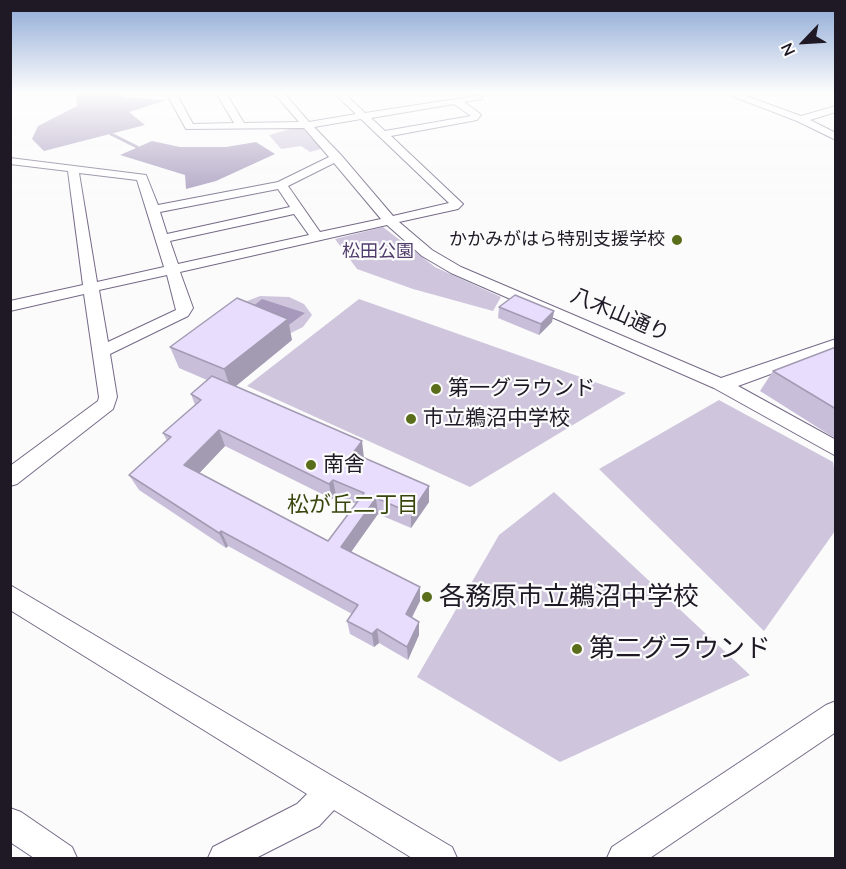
<!DOCTYPE html>
<html>
<head>
<meta charset="utf-8">
<style>
	body { margin:0 }
	#map { position:relative; width:846px; height:869px; overflow:hidden; background:#fbfbfb; font-family:Mulish,sans-serif }
	canvas { display:block }
	.frame { position:absolute; inset:0; border:12px solid #1e1925; pointer-events:none }
	.north { position:absolute; left:774px; top:12px; width:60px; height:60px; -webkit-text-stroke:4px #fbfbfb; paint-order:stroke; rotate:245deg; font-size:16px; font-weight:700; line-height:24px; text-align:center; color:#1e1925 }
	.north::after { content:''; display:block; margin:auto; width:21px; height:27px; background:#1e1925; clip-path:polygon(50% 0,100% 100%,50% 72%,0 100%) }
</style>
</head>
<body>
<div id="map">
<canvas width="846" height="869"></canvas>
<div class="frame"></div>
<div class="north">N</div>
</div>
<script>
const g = document.querySelector('canvas').getContext('2d');
g.lineJoin = 'round';
function fill(path, color) {
  g.fillStyle = color;
  g.fill(path, 'evenodd');
}
function poly(rows) {
  const path = new Path2D();
  for (const r of rows) {
    path.moveTo(r[0], r[1]);
    for (let i = 2; i < r.length; i += 2) path.lineTo(r[i], r[i + 1]);
  }
  return path;
}
function trace(path, color, width, dash) {
  g.strokeStyle = color;
  g.lineWidth = width;
  g.lineCap = dash ? 'butt' : 'round';
  g.setLineDash(dash || []);
  g.stroke(path);
}
function drawText(font, color, halo, rows, align = 'center') {
  g.font = font + ' Mulish,"Noto Sans JP",sans-serif';
  g.lineWidth = 4.5;
  g.setLineDash([]);
  g.textBaseline = 'middle';
  g.strokeStyle = halo;
  g.fillStyle = color;
  for (const [text, x, y, turn = 0] of rows) {
    g.save();
    g.translate(x, y);
    g.rotate((+turn || 0) * Math.PI / 180);
    g.textAlign = isNaN(turn) ? turn : align;
    if (halo) g.strokeText(text, 0, 0);
    g.fillText(text, 0, 0);
    g.restore();
  }
}
fill(poly([
	[302,128,321,149,310,152,301,146,281,149,269,135,290,129],
	[383,227,435,267,501,297,493,311,413,289,357,269,335,239],
	[260,296,289,297,304,304,312,315,303,327,289,334,240,311,247,301],
	[359,299,626,393,470,487,247,386],
	[719,400,833,462,835,475,835,531,764,631,599,469],
	[554,492,750,675,560,762,417,677,499,535]
]), '#cfc6dd');
fill(poly([
	[76,93,118,93,123,97,167,100,129,112,145,125,44,151,32,139,38,126,77,106],
	[152,141,180,147,226,147,256,142,275,154,216,181,186,189,185,175,120,155],
	[262,299,305,313,286,327,246,312]
]), '#a699bc');
trace(poly([
	[111,134,137,147]
]), '#a699bc', 3);
const minor = poly([
	[166,93,176,93,193,124,234,123,216,93,226,93,244,123,299,122,274,93,284,93,309,122,356,114,334,93,344,93,365,113,482,95,482,99,464,102,479,113,481,115,477,120,391,136,463,204,458,209,399,222,432,250,461,267,721,378,836,339,836,350,738,386,836,440,836,456,714,388,451,273,422,256,387,225,180,272,193,308,188,316,110,354,117,397,113,409,17,484,10,486,10,466,98,401,99,397,84,294,10,311,10,301,83,285,68,171,10,164,10,158,146,175,158,205,278,182,329,157,304,128,186,129,166,93],
	[454,104,471,116,385,131,371,118,454,104],
	[361,119,449,203,393,216,341,155,314,127,361,119],
	[334,163,381,219,320,232,288,186,334,163],
	[79,173,137,180,164,267,97,282,79,173],
	[278,189,290,207,167,234,160,212,278,189],
	[294,214,309,235,178,264,170,241,294,214],
	[167,275,176,310,108,342,99,290,167,275],
	[724,93,738,93,801,116,836,106,836,112,810,120,836,133,836,140,797,121,724,93],
	[10,585,452,847,457,858,412,858,334,810,319,826,256,858,208,858,213,847,297,804,307,794,10,610,10,585],
	[836,701,836,732,650,858,607,858,612,847,826,705,836,701],
	[10,808,21,812,72,847,77,858,34,858,10,842,10,808]
]);
trace(minor, '#756a87', 2);
fill(minor, '#fff');
fill(poly([
	[499,307,554,311,552,322,539,335,498,318],
	[292,340,236,386,364,458,429,502,411,528,378,514,351,552,420,601,412,618,419,635,408,660,379,643,374,647,350,634,347,621,352,614,228,546,226,548,139,490,129,475,167,441,163,433,195,405,191,394,207,380,179,368,170,347],
	[225,446,332,499,336,495,356,504,328,541,199,473],
	[836,347,836,439,760,391,773,371]
]), '#c8beda');
fill(poly([
	[554,311,552,322,539,335,541,324],
	[288,319,292,340,231,390,224,369],
	[219,430,225,446,192,481,184,465],
	[362,441,364,458,353,453],
	[333,480,336,495,332,499,329,484],
	[429,486,429,502,411,528,411,513],
	[376,498,378,514,344,562,341,547],
	[221,531,228,546,226,548,219,533],
	[420,587,420,601,406,628,406,614],
	[419,622,419,635,408,660,407,647],
	[377,629,379,643,374,647,372,634]
]), '#a39bb2');
const building = poly([
	[515,295,554,311,541,324,499,307,515,295],
	[237,298,288,319,224,369,170,347,237,298],
	[836,347,836,409,773,371,836,347],
	[212,376,362,441,353,453,429,486,411,513,376,498,341,547,420,587,406,614,419,622,407,647,377,629,372,634,347,621,358,605,221,531,219,533,129,475,171,437,163,433,201,400,191,394,212,376],
	[219,430,329,484,333,480,364,493,328,541,184,465,219,430]
]);
fill(building, '#e9ddfe');
trace(building, '#a39bb2', 1.5);
const sky = g.createLinearGradient(0, 0, 0, 215);
sky.addColorStop(0, '#8da9d6');
sky.addColorStop(0.43, '#fdfdfd');
sky.addColorStop(1, '#fdfdfd00');
g.fillStyle = sky;
g.fillRect(0, 0, 846, 215);
for (const [x, y, r, color] of [
	[677,240,6,"#5a6d1b"],
	[436,389,6,"#5a6d1b"],
	[411,419,6,"#5a6d1b"],
	[311,465,6,"#5a6d1b"],
	[427,597,6,"#5a6d1b"],
	[577,649,6,"#5a6d1b"]
]) {
  const dot = new Path2D();
  dot.arc(x, y, r, 0, 2 * Math.PI);
  g.fillStyle = color;
  g.fill(dot);
  trace(dot, '#fbfbfb', 2);
}
drawText('18px', '#1e1925', '#fbfbfb', [
	["かかみがはら特別支援学校",665,240]
], 'right');
drawText('18px', '#503c6c', '#fbfbfb', [
	["松田公園",378,252]
]);
drawText('21px', '#1e1925', '#fbfbfb', [
	["八木山通り",620,315,23]
]);
drawText('21px', '#1e1925', '#fbfbfb', [
	["第一グラウンド",448,389],
	["市立鵜沼中学校",423,419],
	["南舎",323,465]
], 'left');
drawText('22px', '#38460d', '#fbfbfb', [
	["松が丘二丁目",353,505]
]);
drawText('26px', '#1e1925', '#fbfbfb', [
	["各務原市立鵜沼中学校",439,597],
	["第二グラウンド",589,649]
], 'left');
</script>
</body>
</html>
